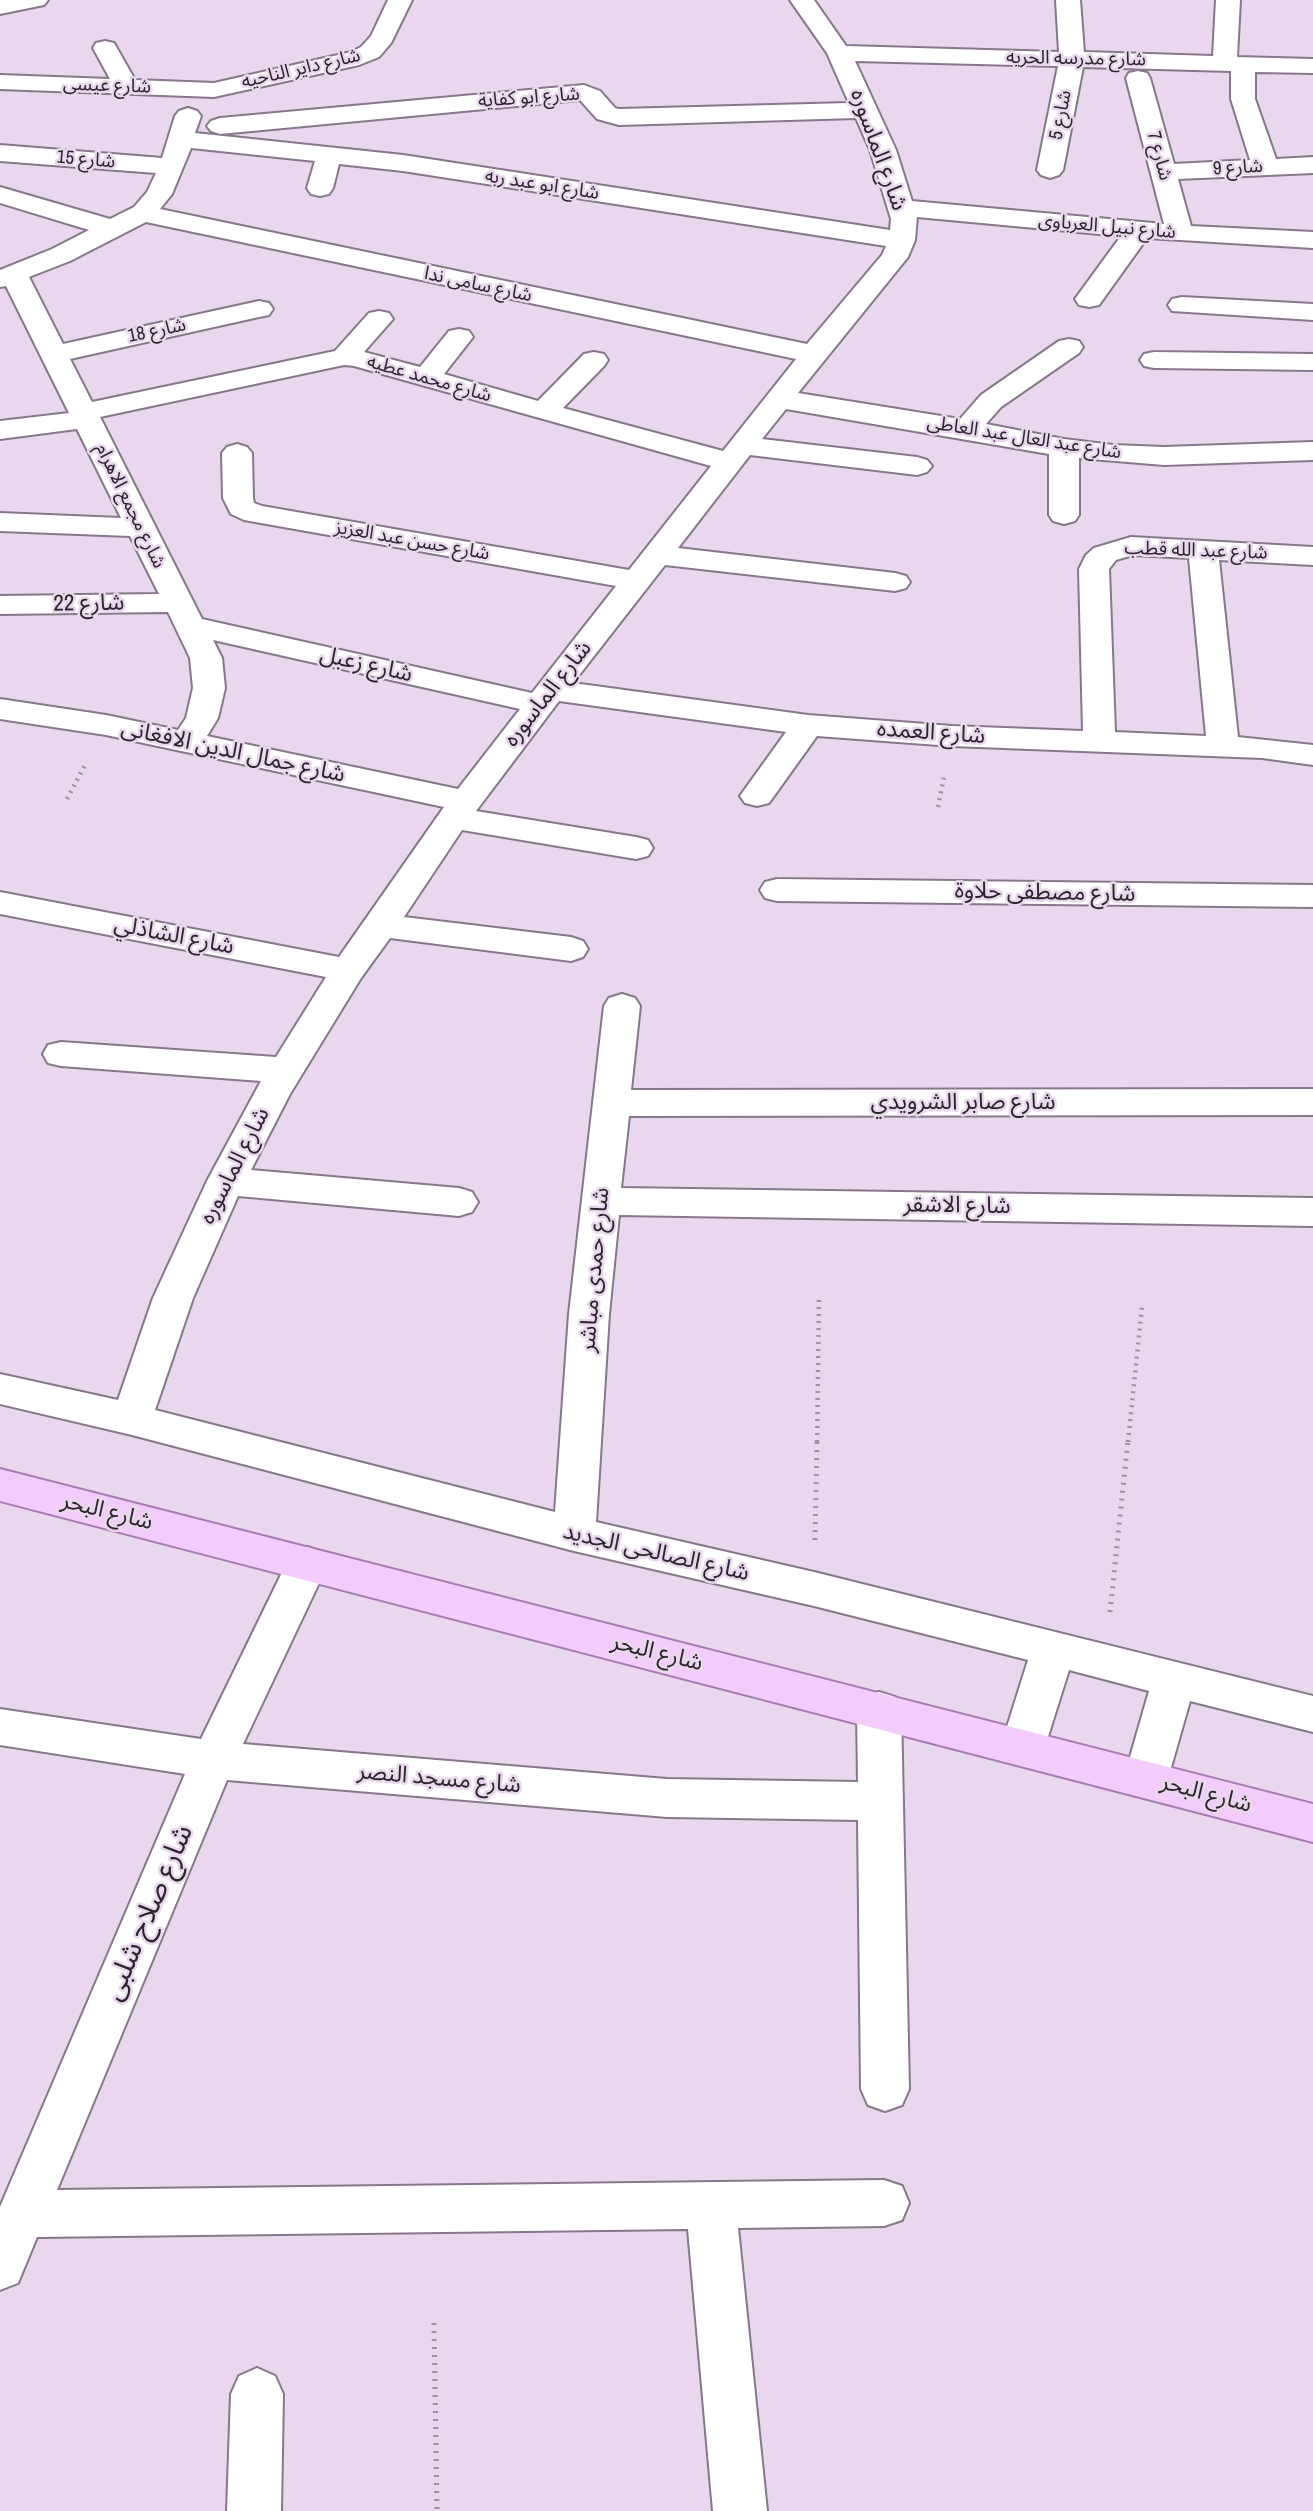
<!DOCTYPE html>
<html>
<head>
<meta charset="utf-8">
<style>
	body { margin:0 }
	canvas { display:block; background:#e9d8ed }
</style>
</head>
<body>
<canvas width="1313" height="2511"></canvas>
<script>
const g = document.querySelector('canvas').getContext('2d');
g.lineJoin = 'round';
function poly(rows) {
  const path = new Path2D();
  for (const r of rows) {
    path.moveTo(r[0], r[1]);
    for (let i = 2; i < r.length; i += 2) path.lineTo(r[i], r[i + 1]);
  }
  return path;
}
function trace(path, color, width, dash) {
  g.strokeStyle = color;
  g.lineWidth = width;
  g.lineCap = dash ? 'butt' : 'round';
  g.setLineDash(dash || []);
  g.stroke(path);
}
function fill(path, color) {
  g.fillStyle = color;
  g.fill(path, 'evenodd');
}
function drawText(font, color, halo, rows, align = 'center') {
  g.font = font + ' "Archivo Narrow","Noto Sans Arabic",sans-serif';
  g.lineWidth = 5;
  g.setLineDash([]);
  g.textBaseline = 'middle';
  g.strokeStyle = halo;
  g.fillStyle = color;
  for (const [text, x, y, turn = 0] of rows) {
    g.save();
    g.translate(x, y);
    g.rotate((+turn || 0) * Math.PI / 180);
    g.textAlign = isNaN(turn) ? turn : align;
    if (halo) g.strokeText(text, 0, 0);
    g.fillText(text, 0, 0);
    g.restore();
  }
}
const minor = poly([
	[0,0,48,0,44,5,0,14,0,0],
	[388,0,412,0,391,43,379,57,359,65,214,97,0,89,0,75,110,79,93,48,96,43,105,41,114,43,135,80,214,83,351,52,361,47,371,36,388,0],
	[790,0,814,0,846,46,1059,52,1056,0,1080,0,1084,52,1213,56,1216,0,1240,0,1237,57,1313,59,1313,73,1255,72,1255,99,1276,159,1313,157,1313,173,1178,179,1191,226,1313,232,1313,248,1147,238,1099,305,1089,307,1079,305,1075,299,1121,236,917,217,915,240,908,257,798,393,960,419,981,395,1059,341,1069,339,1079,341,1083,347,1079,353,1001,407,986,424,1064,439,1113,445,1164,447,1313,442,1313,460,1164,465,1079,458,1079,515,1075,521,1064,524,1053,521,1049,515,1049,454,786,409,762,439,917,457,927,460,932,466,927,472,917,475,750,455,678,548,895,573,906,576,910,582,906,588,895,591,665,565,573,683,808,715,952,726,1083,731,1079,569,1086,555,1094,548,1131,537,1313,547,1313,565,1219,560,1238,737,1313,745,1313,765,1262,758,952,746,817,736,769,803,757,806,745,803,740,796,786,732,559,701,476,811,636,837,648,840,653,848,648,856,636,859,462,830,404,917,571,937,583,941,588,949,583,957,571,961,390,938,361,978,290,1094,251,1170,459,1188,472,1192,478,1202,472,1212,459,1216,238,1196,193,1298,155,1410,555,1512,569,1314,604,1006,609,998,622,994,635,998,640,1006,631,1090,1313,1089,1313,1115,629,1116,621,1188,1313,1198,1313,1226,619,1215,609,1314,596,1522,814,1572,1313,1696,1313,1732,1190,1701,1168,1778,1162,1791,1146,1797,1130,1791,1124,1778,1149,1691,1069,1670,1045,1746,1039,1759,1023,1765,1007,1759,1001,1746,1028,1660,814,1606,574,1551,132,1435,0,1404,0,1374,118,1400,153,1298,207,1181,261,1081,61,1066,48,1063,43,1054,48,1045,61,1042,276,1057,326,977,0,914,0,892,339,957,444,807,106,735,0,719,0,699,106,715,178,730,186,718,193,688,190,658,168,612,0,614,0,596,159,594,130,536,0,531,0,513,121,518,77,429,0,439,0,421,69,413,6,286,0,287,0,270,52,249,89,230,0,203,0,187,110,219,134,207,147,192,156,173,0,161,0,145,162,158,175,116,179,111,188,108,197,111,201,116,195,133,403,155,890,230,891,219,870,150,856,118,619,125,597,119,580,100,220,134,211,131,207,126,211,121,220,118,584,85,600,91,615,108,619,109,849,103,827,53,790,0],
	[855,61,1058,66,1037,170,1041,175,1050,178,1059,175,1063,170,1083,67,1231,71,1231,99,1250,160,1174,164,1150,78,1147,73,1138,71,1129,73,1126,78,1164,224,912,201,896,150,855,61],
	[191,148,315,161,307,188,311,194,320,196,329,194,333,188,339,164,403,171,886,246,882,255,807,344,160,209,172,194,191,148],
	[146,222,796,359,723,451,563,408,604,366,608,360,604,354,594,352,584,354,538,401,444,374,473,337,469,331,459,329,449,331,420,367,364,352,393,319,389,313,379,311,369,313,335,351,92,402,70,359,259,317,269,315,273,309,269,303,259,301,63,344,29,277,70,261,146,222],
	[344,365,354,366,711,466,629,570,262,506,254,503,253,498,252,453,247,447,237,444,227,447,222,453,223,498,231,514,244,520,616,586,532,693,202,619,100,417,344,365],
	[1133,555,1189,558,1206,736,1115,732,1109,569,1116,560,1133,555],
	[213,640,520,709,458,789,207,736,218,718,225,688,222,658,213,640],
	[1182,297,1313,304,1313,320,1172,311,1168,305,1172,299,1182,297],
	[1154,352,1313,354,1313,370,1154,368,1144,366,1140,360,1144,354,1154,352],
	[777,879,1313,885,1313,907,777,901,765,898,760,890,765,882,777,879],
	[307,1547,322,1552,328,1564,243,1744,667,1779,858,1782,857,1710,863,1697,879,1692,895,1697,901,1710,909,2089,902,2105,885,2111,868,2105,861,2089,858,1820,667,1817,227,1780,57,2190,884,2180,902,2186,909,2203,902,2220,884,2226,738,2228,767,2511,713,2511,688,2229,37,2237,18,2283,0,2290,0,2207,185,1774,0,1745,0,1709,201,1739,292,1552,307,1547],
	[257,2368,275,2376,283,2394,281,2511,227,2511,231,2394,239,2376,257,2368]
]);
const major = poly([
	[0,1469,1313,1804,1313,1842,0,1501,0,1469]
]);
trace(minor, '#86778a', 4);
trace(major, '#a77db1', 4);
trace(poly([
	[67,799,86,763],
	[938,807,944,777],
	[817,1442,819,1298],
	[1128,1442,1142,1307]
]), '#9f92a2', 4.5, [2, 5]);
trace(poly([
	[815,1540,817,1440],
	[1110,1612,1128,1440],
	[434,2323,437,2511]
]), '#9f92a2', 5, [2, 6]);
fill(minor, '#fff');
fill(major, '#f2cdfb');
drawText('19px', '#2c252d', '#e9d8ed', [
	["شارع مدرسه الحريه",1076,59,1],
	["شارع داير الناحيه",301,69,-13],
	["شارع عيسى",107,86,2],
	["شارع ابو كفاية",529,98,-4],
	["شارع 5",1061,115,-79],
	["شارع 7",1159,156,75],
	["شارع 15",86,160,5],
	["شارع 9",1238,168,-3],
	["شارع ابو عبد ربه",542,185,9],
	["شارع نبيل العرباوى",1107,227,5],
	["شارع سامى ندا",478,285,12],
	["شارع 18",157,331,-12],
	["شارع محمد عطيه",429,379,16],
	["شارع عبد العال عبد العاطى",1024,438,9],
	["شارع مجمع الاهرام",130,506,64],
	["شارع حسن عبد العزيز",412,541,10],
	["شارع عبد الله قطب",1196,551,2]
]);
drawText('23px', '#2c252d', '#e9d8ed', [
	["شارع الماسوره",878,150,70],
	["شارع 22",89,604,-1],
	["شارع زعبل",366,665,13],
	["شارع الماسوره",548,694,-52],
	["شارع العمده",931,733,4],
	["شارع جمال الدين الافغانى",233,752,12],
	["شارع مصطفى حلاوة",1045,893,1],
	["شارع الشاذلي",174,936,11],
	["شارع صابر الشرويدي",963,1103],
	["شارع الماسوره",235,1166,-63],
	["شارع الاشقر",957,1206,1],
	["شارع حمدى مباشر",595,1270,-85],
	["شارع البحر",107,1512,14],
	["شارع الصالحى الجديد",656,1553,13],
	["شارع البحر",657,1653,14],
	["شارع مسجد النصر",439,1779,5],
	["شارع البحر",1206,1794,15]
]);
drawText('28px', '#2c252d', '#e9d8ed', [
	["شارع صلاح شلبى",149,1913,-67]
]);
</script>
</body>
</html>
